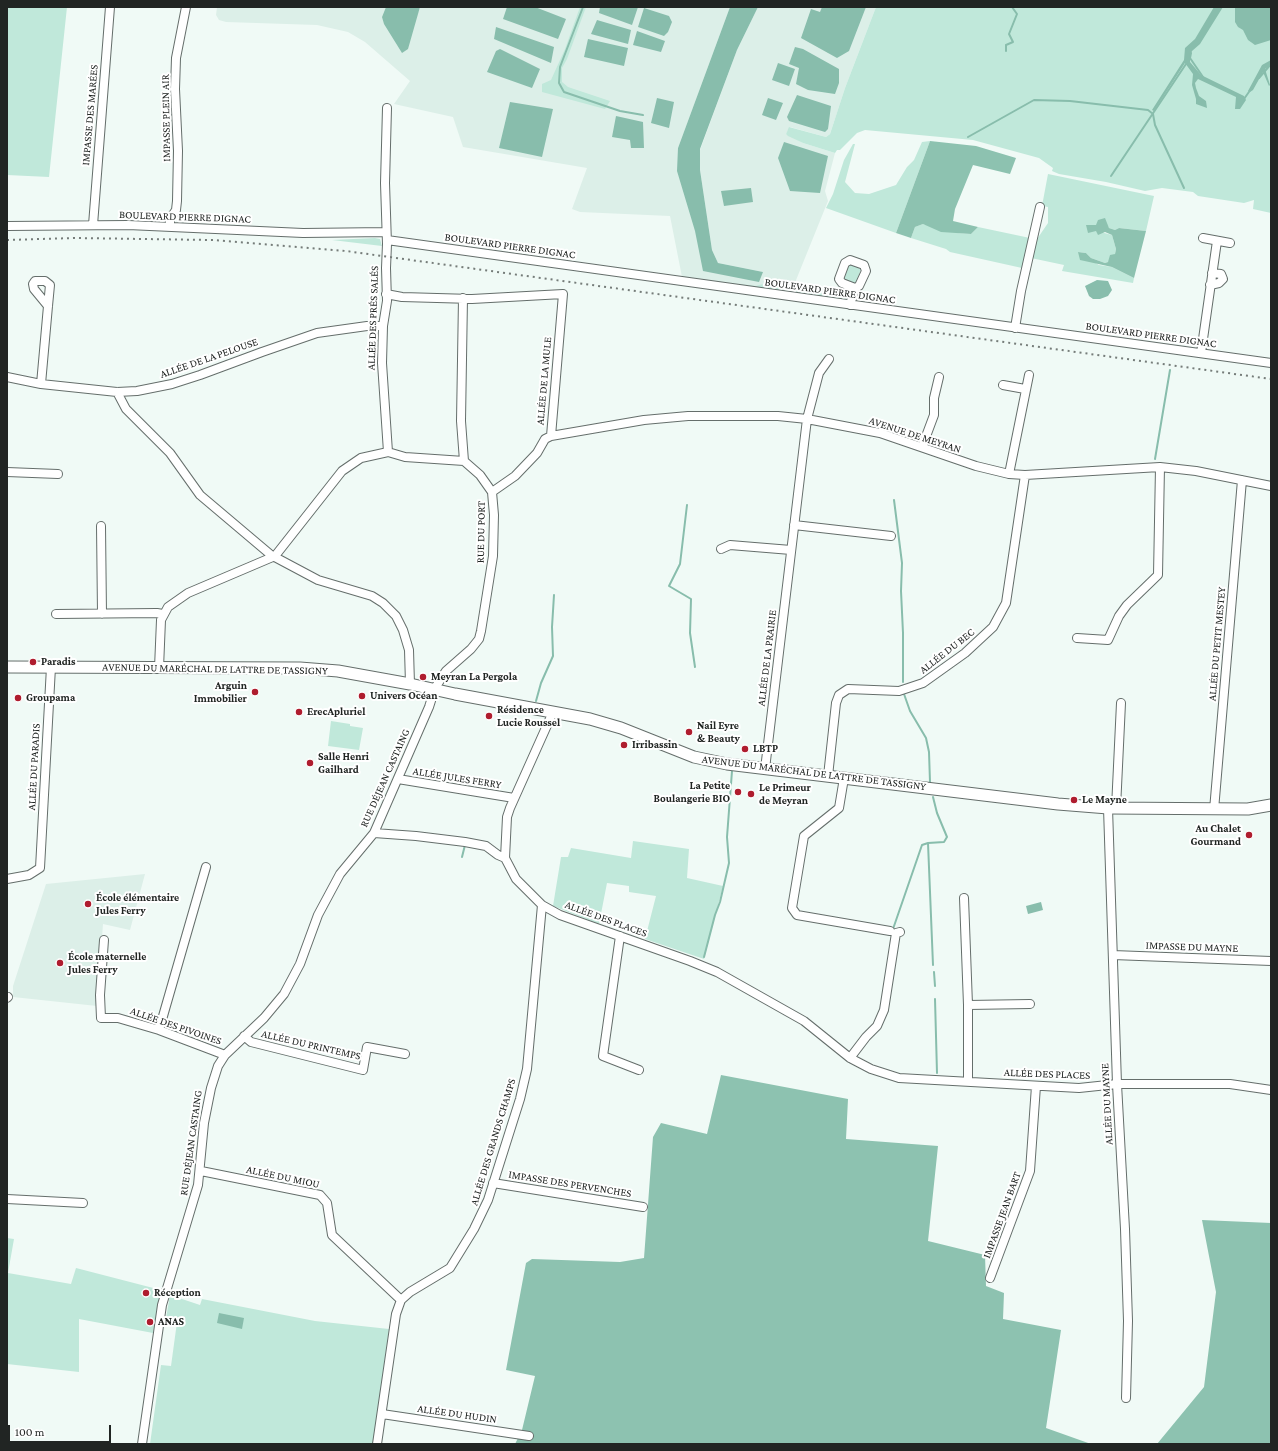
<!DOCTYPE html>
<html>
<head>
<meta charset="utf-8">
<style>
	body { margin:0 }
	#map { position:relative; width:1278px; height:1451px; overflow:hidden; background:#f0faf6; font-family:"Crimson Pro",serif }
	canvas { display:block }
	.frame { position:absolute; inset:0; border:8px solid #212523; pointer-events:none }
	.scale { position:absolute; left:8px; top:1425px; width:103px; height:18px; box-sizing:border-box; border:2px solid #212523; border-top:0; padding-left:5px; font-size:12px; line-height:14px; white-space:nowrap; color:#212523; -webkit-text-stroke:3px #fff; paint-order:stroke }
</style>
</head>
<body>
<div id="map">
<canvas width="1278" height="1451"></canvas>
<div class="frame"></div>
<div class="scale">100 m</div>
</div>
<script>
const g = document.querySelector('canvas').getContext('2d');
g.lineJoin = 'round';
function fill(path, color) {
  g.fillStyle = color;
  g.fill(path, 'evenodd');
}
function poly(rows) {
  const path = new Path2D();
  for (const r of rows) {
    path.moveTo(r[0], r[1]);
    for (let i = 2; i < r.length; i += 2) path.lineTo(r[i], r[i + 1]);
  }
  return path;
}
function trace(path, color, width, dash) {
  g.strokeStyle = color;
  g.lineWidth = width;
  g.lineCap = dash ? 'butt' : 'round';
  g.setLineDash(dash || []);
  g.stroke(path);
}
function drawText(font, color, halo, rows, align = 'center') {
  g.font = font + ' "Crimson Pro",serif';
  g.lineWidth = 4;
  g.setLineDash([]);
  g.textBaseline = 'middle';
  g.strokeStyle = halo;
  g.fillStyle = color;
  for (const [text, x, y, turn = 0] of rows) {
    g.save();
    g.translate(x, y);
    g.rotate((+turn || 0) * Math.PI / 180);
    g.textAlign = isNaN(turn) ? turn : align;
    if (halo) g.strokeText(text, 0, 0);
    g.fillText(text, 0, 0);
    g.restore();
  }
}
fill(poly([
	[217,7,386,7,382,17,417,15,420,7,730,7,678,148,704,271,763,272,718,263,712,250,700,170,700,150,737,50,758,7,876,7,845,88,830,134,826,137,790,127,786,134,803,143,835,153,825,191,828,201,790,295,683,282,670,216,580,212,572,209,587,168,463,147,453,117,394,104,410,81,365,42,348,32,317,25,226,22,219,20,216,15],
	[145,874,130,930,103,924,97,1006,13,997,13,986,46,884]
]), '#dcefe8');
fill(poly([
	[7,7,67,7,49,177,7,175],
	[580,7,586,7,567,59,562,68,562,82,568,87,610,101,605,109,542,92,542,84,551,80,565,49],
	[876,7,1271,7,1271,213,1253,209,1254,200,1244,203,1198,196,1193,192,1162,188,1145,191,1106,182,1059,174,1052,171,1053,168,1039,158,973,140,865,130,857,133,840,150,837,150,835,153,803,143,788,136,786,134,789,127,826,137,830,134,845,88],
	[930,141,896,233,826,208,833,194,844,160,853,144,855,144,845,182,855,193,869,194,896,185,907,167,914,160,922,142],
	[1048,174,1154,196,1146,231,1119,228,1115,230,1109,228,1106,223,1097,231,1112,235,1116,249,1115,254,1108,262,1105,263,1091,258,1086,253,1078,252,1099,265,1112,267,1134,278,1133,283,1062,271,1064,265,1031,258,1035,242,1048,223,1048,207,1042,206],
	[923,224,958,233,971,234,978,227,1030,238,1022,268,950,252,946,249,911,238,915,227],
	[375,238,380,239,382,246,332,240],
	[852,265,861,269,857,281,855,283,850,284,843,281,848,266],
	[692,279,756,286,779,279,784,282,781,288,775,292],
	[795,288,837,288,848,291,847,300,845,300,797,293],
	[331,721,350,724,350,726,363,728,359,750,328,746],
	[633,841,689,849,687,878,723,886,704,959,645,939,656,896,629,892,629,886,607,883,599,924,553,906,561,857,568,857,571,848,631,858],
	[7,1238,14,1239,8,1273,71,1284,76,1268,161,1290,153,1333,79,1319,79,1372,7,1364],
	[170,1295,200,1305,202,1299,315,1321,389,1329,373,1444,150,1444,161,1365,171,1366,177,1322,166,1318]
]), '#c0e8da');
fill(poly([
	[930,141,976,146,1016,158,1010,174,973,165,955,209,953,221,978,227,971,234,941,232,923,224,915,227,911,238,896,233],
	[1105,218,1109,228,1115,230,1119,228,1146,231,1134,278,1112,267,1080,260,1078,252,1086,253,1091,258,1105,263,1108,262,1110,255,1115,254,1116,249,1112,235,1105,232,1098,235,1096,231,1088,233,1086,225,1096,225,1098,220],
	[721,1075,848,1099,846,1139,938,1146,928,1241,985,1255,986,1286,1004,1293,1003,1319,1061,1330,1046,1428,1091,1444,515,1444,522,1430,535,1376,506,1370,526,1263,532,1259,620,1262,644,1258,653,1137,661,1123,707,1134],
	[1202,1220,1271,1223,1271,1444,1157,1444,1204,1387,1216,1292]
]), '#8dc2b0');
fill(poly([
	[386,7,420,7,408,49,402,53,384,24,382,17],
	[507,7,535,7,566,19,558,39,503,19],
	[600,7,638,7,632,25,599,13],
	[730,7,758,7,737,50,700,149,700,170,712,250,718,263,763,272,759,282,703,271,695,231,677,171,678,148],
	[822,7,866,7,849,51,837,58,801,38,811,9,820,12],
	[1214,7,1223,7,1200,44,1192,51,1190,57,1190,62,1201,75,1244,96,1246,100,1240,109,1235,109,1236,97,1198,79,1195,83,1196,88,1199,96,1206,101,1207,108,1196,104,1196,99,1192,85,1193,74,1185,63,1154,111,1152,110,1184,60,1185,48,1195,39],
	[1235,7,1271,7,1271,40,1255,45,1248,40,1243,30,1238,27,1235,22],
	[644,8,669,16,672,22,668,32,664,36,638,27],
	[597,20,631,30,628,44,591,34],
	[496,27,554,47,551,63,494,39],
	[637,31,665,41,661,52,633,45],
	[588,39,628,48,624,66,584,57],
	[795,47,803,49,839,69,839,83,835,94,808,90,796,84,799,68,789,64],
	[500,49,540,69,532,88,487,72,496,51],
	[1271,60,1271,65,1265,69,1270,85,1269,86,1263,72,1253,90,1250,92,1248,91,1262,65],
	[778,63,795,69,789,86,772,80],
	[797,95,831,106,828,129,825,132,789,121,787,117],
	[657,98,674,102,669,128,651,123],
	[768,98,783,103,776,120,762,115],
	[510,102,553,109,542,157,499,148],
	[616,116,643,122,644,148,631,148,630,140,612,137],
	[784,142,828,156,820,193,790,191,778,158],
	[751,188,753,202,724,206,721,191],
	[1097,280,1108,281,1112,290,1108,296,1100,299,1093,299,1089,296,1085,286],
	[1041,902,1043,910,1028,914,1026,906],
	[219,1313,244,1318,242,1329,217,1323]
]), '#88bdac');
trace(poly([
	[583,7,560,67,559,83,564,92,620,111,643,115],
	[1006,51,1006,45,1013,42,1009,34,1017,14,1012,7],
	[1191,53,1190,58,1203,77],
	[1259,78,1271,64],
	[1244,99,1251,89],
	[968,137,1034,100,1070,101,1148,110,1153,114,1155,125,1184,188],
	[1111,176,1190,58],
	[1155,459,1170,370],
	[894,500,902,563,901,591,903,633,903,682],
	[687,505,680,564,669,586,691,599,690,633,695,667],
	[904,694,910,711,926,738,929,752,930,782],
	[536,701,541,683,553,656,552,627,554,595],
	[928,843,933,965],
	[462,857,465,845],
	[893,929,922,845,928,843,944,842,947,837,937,813,933,797],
	[704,957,715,915,720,902,729,863,727,837,732,771],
	[934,972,935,986],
	[935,999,937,1073]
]), '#88bdac', 2);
const minor = poly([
	[387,108,385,183,387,244,386,268,387,301,383,326,382,363,388,452],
	[93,225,110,7],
	[7,226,128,225,303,233,386,232],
	[170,227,170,219,176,210,177,201,178,151,175,89,176,58,186,7],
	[1203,238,1230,243],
	[387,240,1271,363],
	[1210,285,1219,283,1223,279,1221,274,1212,273],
	[386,294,402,297,472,299,563,294,551,436,545,439,537,453,515,476,492,492],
	[463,298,461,421,464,461],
	[850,305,855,288,859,286,866,271,864,265,850,260,845,263,839,279,842,283,855,288],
	[1015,328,1021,291,1040,207],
	[1201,353,1217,241],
	[7,377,41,384,117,392,137,391,172,384,200,375,262,352,317,333,367,326,383,326],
	[41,384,48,306,50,285,45,281,35,281,33,284,34,289,48,306],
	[1003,385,1025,389],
	[117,392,126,409,170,453,200,495,271,555,318,580,372,596,383,603,396,616,403,630,409,650,410,684],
	[551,436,644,420,688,416,778,416,807,419,880,433,976,466,1009,474,1025,475,1160,467,1196,471,1271,486],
	[922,447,934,415,934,398,939,377],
	[7,472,58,474],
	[1009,474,1029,375],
	[794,525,891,536],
	[101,526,102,614],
	[721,549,730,545,791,550],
	[56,614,157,613,163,614],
	[1077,638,1108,640,1119,616,1127,605,1158,575,1160,467],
	[553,712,510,808,507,817,505,858,516,879,542,905,560,915,690,961,717,972,804,1021,850,1058,871,1069,899,1078,1079,1088,1117,1084,1230,1084,1271,1090],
	[765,769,807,419,819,373,829,359],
	[828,776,836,703,839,695,848,689,899,691,923,683,965,653,993,627,1006,603,1025,475],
	[844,778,839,808,804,836,792,908,797,915,890,931],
	[398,779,514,798],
	[1108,808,1117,1084,1125,1229,1128,1321,1126,1398],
	[1116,808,1121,703],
	[1214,810,1242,480],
	[374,833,416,836,465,842,486,846,498,855,505,858],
	[7,879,29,875,40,868,51,667],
	[964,898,968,1005,968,1081],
	[620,936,603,1056,639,1070],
	[104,940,100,995,101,1018,118,1018,159,1030,225,1055],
	[1113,955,1271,961],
	[7,998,8,997],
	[968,1005,1030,1004],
	[159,1030,206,867],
	[244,1036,251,1042,363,1070,367,1047,405,1054],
	[850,1058,866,1037,877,1026,884,1010,896,933,900,932],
	[201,1171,320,1195,327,1203,332,1235,401,1300],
	[493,1183,643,1207],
	[7,1199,83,1203],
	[990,1278,1030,1171,1036,1086],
	[382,1414,529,1436],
	[142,1444,162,1305,198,1185,204,1123,211,1088,218,1066,225,1055,264,1018,284,994,300,964,318,915,340,874,374,833,429,707,435,688,446,671,471,649,479,639,481,631,493,556,494,515,492,492,480,475,464,461,405,457,388,452,361,458,342,471,275,556,188,593,168,607,161,620,159,668],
	[377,1444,396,1314,401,1300,410,1292,450,1268,474,1229,488,1200,520,1099,527,1069,542,905]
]);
const secondary = poly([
	[7,667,300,668,338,671,410,684,455,694,590,719,621,728,694,757,727,764,1058,804,1108,808,1248,809,1271,805]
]);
trace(minor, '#656e6b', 10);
trace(secondary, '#656e6b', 13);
trace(minor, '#fff', 8);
trace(secondary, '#fff', 11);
trace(poly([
	[7,240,74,238,213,240,346,251,1271,379]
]), '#757c79', 2, [2, 4]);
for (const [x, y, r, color] of [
	[33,662,4,"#af1c2e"],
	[423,677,4,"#af1c2e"],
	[255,692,4,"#af1c2e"],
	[362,696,4,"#af1c2e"],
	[18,698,4,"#af1c2e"],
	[299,712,4,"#af1c2e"],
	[489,716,4,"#af1c2e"],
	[689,732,4,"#af1c2e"],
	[624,745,4,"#af1c2e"],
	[745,749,4,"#af1c2e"],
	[310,763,4,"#af1c2e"],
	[738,792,4,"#af1c2e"],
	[751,794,4,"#af1c2e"],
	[1074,800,4,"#af1c2e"],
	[1249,835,4,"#af1c2e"],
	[88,904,4,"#af1c2e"],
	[60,963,4,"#af1c2e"],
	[146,1293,4,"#af1c2e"],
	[150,1322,4,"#af1c2e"]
]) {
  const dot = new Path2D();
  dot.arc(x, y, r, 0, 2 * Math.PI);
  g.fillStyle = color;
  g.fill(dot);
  trace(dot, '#fff', 1.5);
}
drawText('11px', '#212523', '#fff', [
	["IMPASSE DES MARÉES",90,115,-85],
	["IMPASSE PLEIN AIR",166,118,-91],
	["BOULEVARD PIERRE DIGNAC",185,217,2],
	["BOULEVARD PIERRE DIGNAC",510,246,8],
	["BOULEVARD PIERRE DIGNAC",830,291,8],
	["ALLÉE DES PRÉS SALÉS",373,318,-88],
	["BOULEVARD PIERRE DIGNAC",1151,335,8],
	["ALLÉE DE LA PELOUSE",209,358,-19],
	["ALLÉE DE LA MULE",544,381,-85],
	["AVENUE DE MEYRAN",915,435,18],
	["RUE DU PORT",481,532,-89],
	["ALLÉE DU PETIT MESTEY",1217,644,-85],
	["ALLÉE DU BEC",947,651,-38],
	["ALLÉE DE LA PRAIRIE",767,658,-83],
	["AVENUE DU MARÉCHAL DE LATTRE DE TASSIGNY",215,669,1],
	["ALLÉE DU PARADIS",34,767,-87],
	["AVENUE DU MARÉCHAL DE LATTRE DE TASSIGNY",814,773,7],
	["RUE DÉJEAN CASTAING",385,778,-66],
	["ALLÉE JULES FERRY",457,778,9],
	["ALLÉE DES PLACES",606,919,20],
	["IMPASSE DU MAYNE",1192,947,2],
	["ALLÉE DES PIVOINES",176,1026,19],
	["ALLÉE DU PRINTEMPS",311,1045,13],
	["ALLÉE DES PLACES",1047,1074,2],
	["ALLÉE DU MAYNE",1107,1104,-93],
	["ALLÉE DES GRANDS CHAMPS",493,1142,-73],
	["RUE DÉJEAN CASTAING",191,1143,-82],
	["ALLÉE DU MIOU",283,1177,12],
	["IMPASSE DES PERVENCHES",570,1184,9],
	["IMPASSE JEAN BART",1002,1215,-70],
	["ALLÉE DU HUDIN",457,1414,8]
]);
drawText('bold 11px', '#212523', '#fff', [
	["Paradis",41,662],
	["Meyran La Pergola",431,677],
	["Arguin",247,686,"right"],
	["Immobilier",247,699,"right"],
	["Univers Océan",370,696],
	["Groupama",26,698],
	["Résidence",497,710],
	["Lucie Roussel",497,723],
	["ErecApluriel",307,712],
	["Nail Eyre",697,726],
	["& Beauty",697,739],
	["Irribassin",632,745],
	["LBTP",753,749],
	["Salle Henri",318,757],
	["Gailhard",318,770],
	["La Petite",730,786,"right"],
	["Boulangerie BIO",730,799,"right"],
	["Le Primeur",759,788],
	["de Meyran",759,801],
	["Le Mayne",1082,800],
	["Au Chalet",1241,829,"right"],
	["Gourmand",1241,842,"right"],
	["École élémentaire",96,898],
	["Jules Ferry",96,911],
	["École maternelle",68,957],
	["Jules Ferry",68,970],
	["Réception",154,1293],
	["ANAS",158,1322]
], 'left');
</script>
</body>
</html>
